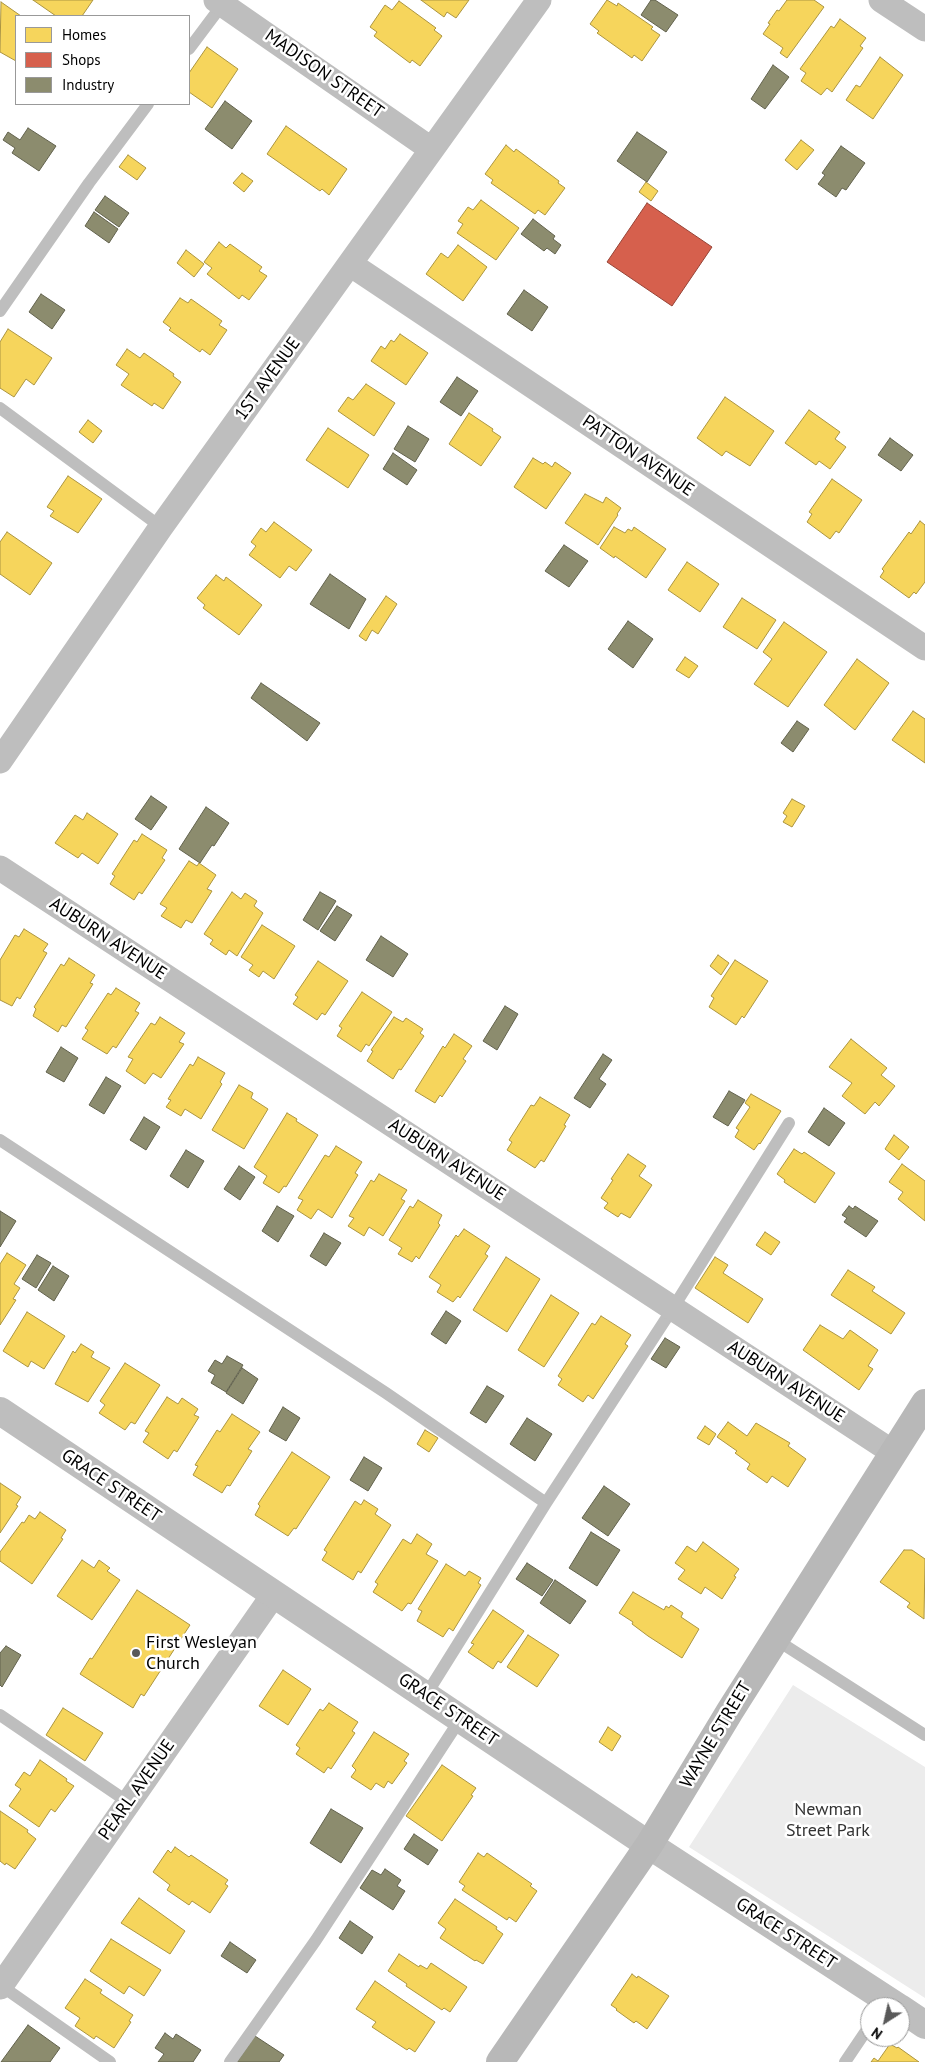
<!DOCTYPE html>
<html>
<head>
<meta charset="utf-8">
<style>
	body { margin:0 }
	#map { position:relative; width:925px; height:2062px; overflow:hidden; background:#fff; font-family:"PT Sans",sans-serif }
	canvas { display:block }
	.legend { position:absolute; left:15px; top:15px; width:175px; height:90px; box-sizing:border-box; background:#fff; border:1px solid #999; margin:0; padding:6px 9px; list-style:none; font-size:15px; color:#000 }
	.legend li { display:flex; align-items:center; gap:10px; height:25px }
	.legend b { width:25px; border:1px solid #999 }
	.north { position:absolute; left:860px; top:1997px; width:50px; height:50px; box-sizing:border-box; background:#fff; border:1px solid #999; border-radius:50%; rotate:215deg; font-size:14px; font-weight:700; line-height:20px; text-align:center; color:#000 }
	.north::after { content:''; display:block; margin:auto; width:18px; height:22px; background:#595959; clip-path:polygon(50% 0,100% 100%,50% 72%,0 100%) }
</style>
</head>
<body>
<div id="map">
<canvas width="925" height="2062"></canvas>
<ul class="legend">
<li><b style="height:14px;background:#f6d55c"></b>Homes</li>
<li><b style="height:14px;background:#d6604d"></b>Shops</li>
<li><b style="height:14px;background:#8c8c6e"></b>Industry</li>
</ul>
<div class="north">N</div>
</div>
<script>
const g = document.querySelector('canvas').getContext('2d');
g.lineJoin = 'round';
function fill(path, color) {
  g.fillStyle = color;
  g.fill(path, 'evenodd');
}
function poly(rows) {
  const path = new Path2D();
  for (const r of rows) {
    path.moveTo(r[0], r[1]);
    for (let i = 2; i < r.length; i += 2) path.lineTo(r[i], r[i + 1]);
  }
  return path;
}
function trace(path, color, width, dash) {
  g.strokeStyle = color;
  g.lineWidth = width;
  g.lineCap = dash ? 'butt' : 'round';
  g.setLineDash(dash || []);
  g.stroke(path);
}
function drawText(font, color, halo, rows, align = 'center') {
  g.font = font + ' "PT Sans",sans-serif';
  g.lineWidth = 5;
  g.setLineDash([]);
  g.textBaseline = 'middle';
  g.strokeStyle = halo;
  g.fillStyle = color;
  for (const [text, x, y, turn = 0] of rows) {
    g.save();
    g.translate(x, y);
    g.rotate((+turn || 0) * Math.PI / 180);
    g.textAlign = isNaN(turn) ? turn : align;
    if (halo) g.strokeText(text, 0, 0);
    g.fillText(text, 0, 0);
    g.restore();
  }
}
fill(poly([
	[793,1685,925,1767,925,1998,689,1847]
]), '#ececec');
const homes = poly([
	[33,0,93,0,82,16,56,16,33,0],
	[421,0,469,0,456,18,447,12,444,17,421,0],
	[607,0,617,6,618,3,653,27,651,29,660,35,642,61,634,55,632,58,597,33,599,31,590,24,607,0],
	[787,0,814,0,824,7,787,58,780,53,783,48,763,34,770,24,768,23,777,10,779,11,787,0],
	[399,1,436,28,434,30,442,36,420,66,412,60,410,63,374,36,377,32,370,27,385,5,392,10,399,1],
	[1,2,21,16,16,16,16,61,0,52,1,2],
	[840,19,866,38,860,46,863,48,832,92,827,88,821,95,801,81,806,73,800,69,831,26,834,28,840,19],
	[207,47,238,69,212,108,189,92,189,73,207,47],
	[880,57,903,75,873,119,846,100,856,85,860,87,880,57],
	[286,126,347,169,329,195,322,189,320,191,267,154,286,126],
	[801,140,814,150,797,170,785,160,801,140],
	[506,145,514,152,516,149,559,181,558,183,565,188,545,215,538,210,535,214,491,183,493,180,485,174,506,145],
	[128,155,146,168,137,180,119,167,128,155],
	[242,173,253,181,244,192,233,183,242,173],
	[646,182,658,191,651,201,639,192,646,182],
	[481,200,519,228,496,260,457,233,463,224,458,221,468,207,473,210,481,200],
	[219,242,226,248,230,244,262,267,259,271,267,276,249,300,242,295,239,299,207,274,212,268,204,262,219,242],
	[458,245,487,267,463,301,426,274,441,253,448,258,458,245],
	[186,250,204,264,194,277,177,263,186,250],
	[180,298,188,303,191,299,222,321,219,325,227,330,210,355,202,349,200,352,169,330,171,328,163,322,180,298],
	[8,329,52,358,34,385,26,379,14,397,0,388,0,342,8,329],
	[400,334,428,353,406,385,371,361,381,346,385,349,391,340,394,342,400,334],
	[127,349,140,358,144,353,174,374,173,376,181,382,163,409,154,403,152,406,121,385,129,374,116,365,127,349],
	[366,384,395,403,374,436,338,411,348,397,353,400,366,384],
	[725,397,774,431,750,466,726,451,722,456,697,438,725,397],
	[809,410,840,432,835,439,846,447,830,469,819,461,816,465,785,443,809,410],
	[469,413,493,429,492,431,501,437,481,466,449,444,469,413],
	[88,420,102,431,93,443,79,432,88,420],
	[328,428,369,455,348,488,306,460,328,428],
	[533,458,543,464,545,462,552,467,555,462,571,473,546,509,514,487,533,458],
	[68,476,102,499,78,533,50,516,54,511,47,507,68,476],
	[832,479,862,500,839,533,836,531,830,539,807,522,812,514,809,512,832,479],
	[585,494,603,503,606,497,621,508,617,514,618,515,598,545,565,523,585,494],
	[920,521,925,525,925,582,916,594,914,592,909,598,880,577,884,571,882,569,909,532,911,534,920,521],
	[274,522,312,550,296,571,289,566,280,578,249,555,256,546,251,542,261,528,266,532,274,522],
	[614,527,625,533,628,529,632,531,634,527,666,549,646,578,615,556,614,558,600,548,614,527],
	[7,532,52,563,30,595,0,574,0,542,7,532],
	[687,562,719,584,700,612,668,590,687,562],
	[216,575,224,581,226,577,262,605,239,635,203,608,205,605,197,598,216,575],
	[386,596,397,604,378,634,372,630,366,641,359,636,386,596],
	[742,598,776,620,757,649,723,627,742,598],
	[784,622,827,652,788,707,754,684,772,659,763,652,784,622],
	[685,657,698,666,689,678,676,670,685,657],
	[857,659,889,683,855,730,824,705,857,659],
	[913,711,925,719,925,763,892,740,913,711],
	[792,799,805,806,792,827,783,822,787,816,783,813,792,799],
	[87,813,118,834,98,864,82,853,78,858,55,843,75,815,83,820,87,813],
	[142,834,167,850,162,858,165,860,142,894,139,892,134,900,110,884,115,876,112,874,134,840,137,842,142,834],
	[189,861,197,866,199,863,216,875,207,889,212,891,192,923,186,920,181,928,161,916,167,908,160,904,189,861],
	[232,892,241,899,245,893,257,901,254,906,263,913,237,956,229,950,226,955,210,944,213,940,204,934,232,892],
	[262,925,295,946,274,979,263,971,259,977,249,970,253,965,241,957,262,925],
	[24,929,48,944,43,951,47,953,20,999,17,997,12,1006,0,1000,0,960,15,935,19,937,24,929],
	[718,955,729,963,721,975,710,966,718,955],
	[69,958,95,975,90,983,93,984,66,1027,62,1025,58,1032,33,1016,36,1009,34,1007,61,964,64,966,69,958],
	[735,960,768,981,744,1018,742,1016,736,1025,709,1007,714,998,711,996,735,960],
	[318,961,348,981,325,1015,322,1013,317,1020,293,1004,298,997,295,995,318,961],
	[116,988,140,1003,135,1011,139,1013,116,1048,113,1046,107,1054,82,1039,88,1030,85,1028,108,993,111,995,116,988],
	[362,992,392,1012,369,1046,366,1044,361,1052,337,1036,342,1028,339,1026,362,992],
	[160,1017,185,1033,179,1042,184,1044,161,1078,153,1073,145,1084,126,1071,133,1059,128,1057,151,1023,155,1025,160,1017],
	[394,1017,403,1022,406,1018,423,1029,420,1033,424,1036,401,1070,399,1069,393,1079,367,1061,373,1051,371,1050,394,1017],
	[454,1034,472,1046,463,1059,466,1061,442,1097,440,1095,435,1103,415,1091,443,1046,445,1048,454,1034],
	[851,1039,887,1068,881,1075,895,1086,879,1106,875,1102,865,1114,842,1096,852,1083,829,1067,851,1039],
	[198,1057,225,1073,220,1082,222,1084,201,1119,185,1109,181,1116,166,1107,171,1100,168,1099,190,1064,193,1066,198,1057],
	[239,1085,253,1093,251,1098,268,1109,244,1149,212,1130,239,1085],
	[751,1094,781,1111,760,1144,759,1143,754,1150,735,1137,739,1130,736,1128,750,1107,745,1103,751,1094],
	[540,1097,570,1115,564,1125,566,1126,544,1162,541,1160,535,1168,507,1150,512,1142,509,1140,531,1105,534,1106,540,1097],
	[287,1113,297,1119,296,1121,318,1135,286,1187,284,1186,279,1193,263,1183,267,1176,254,1167,287,1113],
	[894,1135,909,1147,899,1160,885,1149,894,1135],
	[336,1146,362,1162,355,1173,358,1175,332,1218,318,1209,311,1219,297,1210,303,1200,298,1198,325,1155,329,1157,336,1146],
	[794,1149,802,1154,804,1152,835,1173,815,1203,784,1182,785,1180,777,1174,794,1149],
	[628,1154,646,1166,639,1176,652,1185,630,1218,621,1213,618,1217,604,1208,608,1203,601,1198,613,1180,611,1179,628,1154],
	[902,1164,925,1181,925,1221,898,1199,903,1192,889,1182,902,1164],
	[379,1174,407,1190,401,1199,405,1201,383,1236,369,1227,364,1236,348,1226,354,1218,349,1216,371,1180,374,1182,379,1174],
	[418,1200,442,1215,438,1223,440,1225,419,1259,416,1256,412,1262,398,1254,402,1248,389,1240,410,1206,413,1208,418,1200],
	[464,1229,490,1246,485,1254,488,1256,460,1298,458,1296,453,1302,437,1292,441,1285,429,1277,456,1235,458,1237,464,1229],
	[765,1232,780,1242,771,1255,756,1245,765,1232],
	[7,1253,26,1265,14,1284,20,1288,13,1299,16,1300,0,1325,0,1264,7,1253],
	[506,1257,540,1279,507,1332,473,1310,506,1257],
	[715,1257,728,1265,723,1273,763,1299,748,1323,695,1288,715,1257],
	[848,1270,875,1287,872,1291,905,1313,891,1334,831,1295,848,1270],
	[551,1295,579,1313,544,1367,518,1350,551,1295],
	[27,1312,65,1336,44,1369,31,1361,28,1367,3,1351,27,1312],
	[601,1316,631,1335,625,1344,628,1346,593,1399,588,1395,583,1402,558,1385,562,1379,558,1376,592,1323,595,1325,601,1316],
	[820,1325,843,1339,850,1330,878,1350,868,1366,873,1369,859,1390,803,1350,820,1325],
	[81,1344,94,1352,91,1357,110,1368,88,1402,55,1384,73,1351,75,1353,81,1344],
	[125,1363,160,1385,135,1424,131,1422,125,1430,99,1413,105,1405,100,1401,125,1363],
	[167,1397,178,1404,182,1398,198,1409,194,1415,199,1417,177,1452,174,1450,168,1459,143,1442,149,1433,145,1431,167,1397],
	[232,1414,260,1432,248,1449,252,1451,230,1486,227,1485,222,1493,193,1475,198,1466,195,1465,217,1430,220,1432,232,1414],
	[728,1422,747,1436,756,1423,790,1443,788,1446,806,1459,788,1487,772,1476,767,1483,747,1469,750,1464,735,1453,737,1451,717,1437,728,1422],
	[705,1426,716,1434,709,1445,697,1438,705,1426],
	[425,1430,438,1438,429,1452,417,1444,425,1430],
	[292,1452,330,1477,296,1529,294,1528,288,1536,255,1515,260,1506,258,1504,292,1452],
	[0,1483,21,1497,16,1505,18,1506,0,1533,0,1483],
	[364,1500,378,1509,375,1514,391,1525,361,1573,358,1571,353,1580,322,1560,327,1552,324,1550,355,1501,361,1505,364,1500],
	[40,1512,66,1530,61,1538,63,1539,32,1584,0,1561,0,1552,22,1522,24,1523,29,1515,35,1519,40,1512],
	[417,1534,432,1544,426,1554,438,1561,411,1604,408,1603,402,1611,373,1592,378,1584,375,1582,403,1539,411,1544,417,1534],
	[703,1542,739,1569,734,1576,736,1577,722,1599,705,1587,701,1594,678,1579,685,1570,675,1563,687,1546,696,1552,703,1542],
	[904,1550,912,1550,925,1559,924,1619,907,1607,910,1603,880,1582,904,1550],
	[82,1560,94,1568,99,1560,110,1568,107,1571,120,1580,92,1620,57,1596,82,1560],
	[446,1564,465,1576,469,1571,481,1578,478,1583,481,1585,453,1631,449,1628,443,1637,417,1621,422,1611,418,1609,446,1564],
	[137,1590,190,1625,144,1696,141,1694,133,1708,80,1674,90,1658,92,1659,137,1590],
	[633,1592,664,1610,666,1606,669,1608,671,1605,683,1613,681,1617,699,1629,682,1658,648,1636,632,1624,633,1622,619,1613,633,1592],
	[493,1610,524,1631,501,1663,498,1661,493,1669,468,1652,474,1644,471,1643,493,1610],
	[528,1635,559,1655,537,1687,507,1667,528,1635],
	[283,1670,311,1689,288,1725,259,1706,283,1670],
	[329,1703,358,1722,352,1731,355,1733,331,1769,328,1767,324,1773,296,1754,300,1748,296,1745,320,1709,323,1711,329,1703],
	[63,1708,103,1733,85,1761,46,1735,63,1708],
	[608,1727,621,1736,612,1751,599,1742,608,1727],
	[374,1732,409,1754,404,1761,407,1763,392,1784,388,1781,384,1788,376,1783,371,1790,351,1777,356,1770,352,1766,374,1732],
	[40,1760,67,1779,66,1781,74,1786,55,1812,51,1809,39,1827,9,1806,21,1789,15,1785,24,1772,30,1776,40,1760],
	[442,1765,476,1788,471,1795,473,1796,442,1841,406,1816,442,1765],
	[0,1811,28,1830,27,1832,36,1839,15,1869,6,1863,5,1865,0,1861,0,1811],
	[175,1847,189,1857,191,1855,228,1880,225,1884,228,1886,210,1913,192,1901,189,1905,167,1890,170,1885,153,1872,168,1850,171,1853,175,1847],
	[478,1853,484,1857,487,1853,532,1884,530,1886,537,1891,516,1922,509,1917,507,1920,462,1890,465,1886,459,1882,478,1853],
	[139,1898,185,1931,170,1954,121,1923,139,1898],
	[455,1899,497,1927,496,1929,503,1934,483,1964,476,1960,475,1961,440,1938,446,1929,438,1923,455,1899],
	[111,1939,161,1970,144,1996,129,1986,124,1994,90,1971,111,1939],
	[399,1954,419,1967,420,1965,427,1969,431,1963,467,1987,450,2012,444,2008,442,2010,406,1986,407,1984,388,1971,399,1954],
	[632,1974,637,1978,638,1976,669,1996,647,2029,636,2021,634,2023,616,2010,617,2009,611,2005,632,1974],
	[85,1979,102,1990,100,1993,133,2015,129,2021,131,2022,114,2048,96,2036,94,2039,75,2026,80,2018,65,2008,85,1979],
	[375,1981,435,2022,415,2052,409,2048,407,2050,372,2027,376,2022,356,2009,375,1981],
	[890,2044,897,2048,898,2047,919,2062,871,2062,874,2058,878,2061,890,2044]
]);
fill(homes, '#f6d55c');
trace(homes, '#ac9540', 1);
const shops = poly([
	[647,203,712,247,672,306,607,262,647,203]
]);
fill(shops, '#d6604d');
trace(shops, '#964336', 1);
const industry = poly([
	[651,0,655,0,678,15,666,32,641,15,651,0],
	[773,65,789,77,765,109,751,99,773,65],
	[225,101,252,121,232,149,205,129,225,101],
	[28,128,56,146,39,171,12,153,15,148,3,140,8,132,20,140,28,128],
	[637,132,667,152,647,182,617,161,637,132],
	[841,146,865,163,846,190,842,188,836,197,818,184,825,175,822,173,841,146],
	[105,196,129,213,119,227,95,210,105,196],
	[94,212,118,229,109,243,85,226,94,212],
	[533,219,555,236,553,239,561,245,555,254,547,248,544,251,521,234,533,219],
	[524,290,548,307,532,331,507,314,524,290],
	[41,294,65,310,52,329,29,312,41,294],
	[457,377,478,391,461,416,440,402,457,377],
	[408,426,429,439,415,462,394,449,408,426],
	[890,438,913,455,901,471,878,455,890,438],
	[393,453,417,470,407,485,383,469,393,453],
	[564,545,588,561,569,587,545,571,564,545],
	[330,574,366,599,349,629,310,604,330,574],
	[628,621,653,639,633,668,608,649,628,621],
	[261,683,320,723,307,741,251,698,261,683],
	[797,721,809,729,793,752,781,743,797,721],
	[151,796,167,807,151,830,135,819,151,796],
	[206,807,229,823,214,846,212,845,200,863,179,849,206,807],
	[320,892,336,901,318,930,303,920,320,892],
	[337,906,352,915,335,941,320,931,337,906],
	[381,936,408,954,393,977,366,960,381,936],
	[505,1006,518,1014,497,1050,483,1041,505,1006],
	[61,1047,78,1058,64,1082,46,1072,61,1047],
	[603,1054,612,1060,599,1079,606,1084,590,1108,574,1098,603,1054],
	[106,1077,121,1086,104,1114,89,1105,106,1077],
	[729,1091,745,1100,728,1126,713,1117,729,1091],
	[824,1108,845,1123,829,1146,808,1132,824,1108],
	[144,1117,160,1127,146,1150,130,1140,144,1117],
	[186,1150,204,1161,188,1188,170,1176,186,1150],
	[239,1166,255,1177,240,1200,224,1189,239,1166],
	[277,1206,294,1216,278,1242,262,1231,277,1206],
	[849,1206,853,1209,855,1206,878,1221,866,1237,844,1222,847,1218,842,1215,849,1206],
	[0,1211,16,1221,0,1247,0,1211],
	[324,1233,341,1243,326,1266,310,1256,324,1233],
	[37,1255,51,1263,36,1288,22,1279,37,1255],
	[53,1266,69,1276,54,1301,38,1290,53,1266],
	[446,1311,461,1321,446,1344,431,1334,446,1311],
	[665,1338,680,1347,666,1368,651,1359,665,1338],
	[227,1356,243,1365,226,1392,211,1383,215,1375,208,1371,215,1360,222,1364,227,1356],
	[242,1368,258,1379,243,1404,226,1393,242,1368],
	[487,1386,504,1396,486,1423,470,1413,487,1386],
	[283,1407,300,1418,286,1441,269,1431,283,1407],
	[527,1418,552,1434,535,1461,510,1444,527,1418],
	[364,1457,382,1468,368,1491,350,1480,364,1457],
	[604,1486,630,1504,608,1536,582,1518,604,1486],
	[591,1532,620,1550,597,1586,569,1568,591,1532],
	[527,1563,553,1580,542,1596,516,1579,527,1563],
	[555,1580,586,1601,570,1624,540,1603,555,1580],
	[6,1646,21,1655,2,1687,0,1685,0,1653,6,1646],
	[331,1809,363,1828,341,1863,310,1843,331,1809],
	[414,1834,438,1850,428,1865,404,1849,414,1834],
	[385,1869,401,1880,397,1886,405,1891,393,1910,360,1888,372,1870,381,1875,385,1869],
	[350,1921,373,1937,362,1954,339,1938,350,1921],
	[230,1942,256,1960,247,1973,221,1956,230,1942],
	[28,2025,60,2048,50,2062,1,2062,28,2025],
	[165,2033,173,2039,176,2034,201,2050,193,2062,158,2062,164,2054,155,2048,165,2033],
	[255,2036,284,2055,279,2062,237,2062,255,2036]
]);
fill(industry, '#8c8c6e');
trace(industry, '#62624d', 1);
trace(poly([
	[189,49,225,1],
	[0,311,89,183,148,104],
	[0,408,161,527],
	[0,1140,386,1393,546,1503],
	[775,1639,925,1735],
	[426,1695,546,1503,673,1308,789,1123],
	[0,1715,128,1802],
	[0,1985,110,2062],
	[230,2062,316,1940,461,1718],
	[845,2062,870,2025]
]), '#bebebe', 12);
trace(poly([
	[216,0,431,149],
	[881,0,925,29],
	[350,264,925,648],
	[0,761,161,527,539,0],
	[0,868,894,1453],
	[0,1987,274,1594]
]), '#bebebe', 25);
trace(poly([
	[0,1411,649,1845,898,2007],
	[900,2008,925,2025]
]), '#bebebe', 28);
trace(poly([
	[500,2062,649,1845,730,1711,925,1403]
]), '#b8b8b8', 28);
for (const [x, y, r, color] of [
	[136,1653,5,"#595959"]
]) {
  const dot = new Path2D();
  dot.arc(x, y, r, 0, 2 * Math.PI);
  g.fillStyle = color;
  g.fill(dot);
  trace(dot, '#fff', 2);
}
drawText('18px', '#000', '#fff', [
	["MADISON STREET",324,74,35],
	["1ST AVENUE",268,379,-54],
	["PATTON AVENUE",638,456,34],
	["AUBURN AVENUE",108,939,33],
	["AUBURN AVENUE",447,1160,33],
	["AUBURN AVENUE",786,1382,33],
	["GRACE STREET",111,1486,34],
	["GRACE STREET",448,1710,34],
	["WAYNE STREET",716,1735,-59],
	["PEARL AVENUE",137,1790,-55],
	["GRACE STREET",786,1934,33]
]);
drawText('18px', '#000', '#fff', [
	["First Wesleyan",146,1643],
	["Church",146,1664]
], 'left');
drawText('18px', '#333', '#fff', [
	["Newman",828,1810],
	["Street Park",828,1831]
]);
</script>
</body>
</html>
